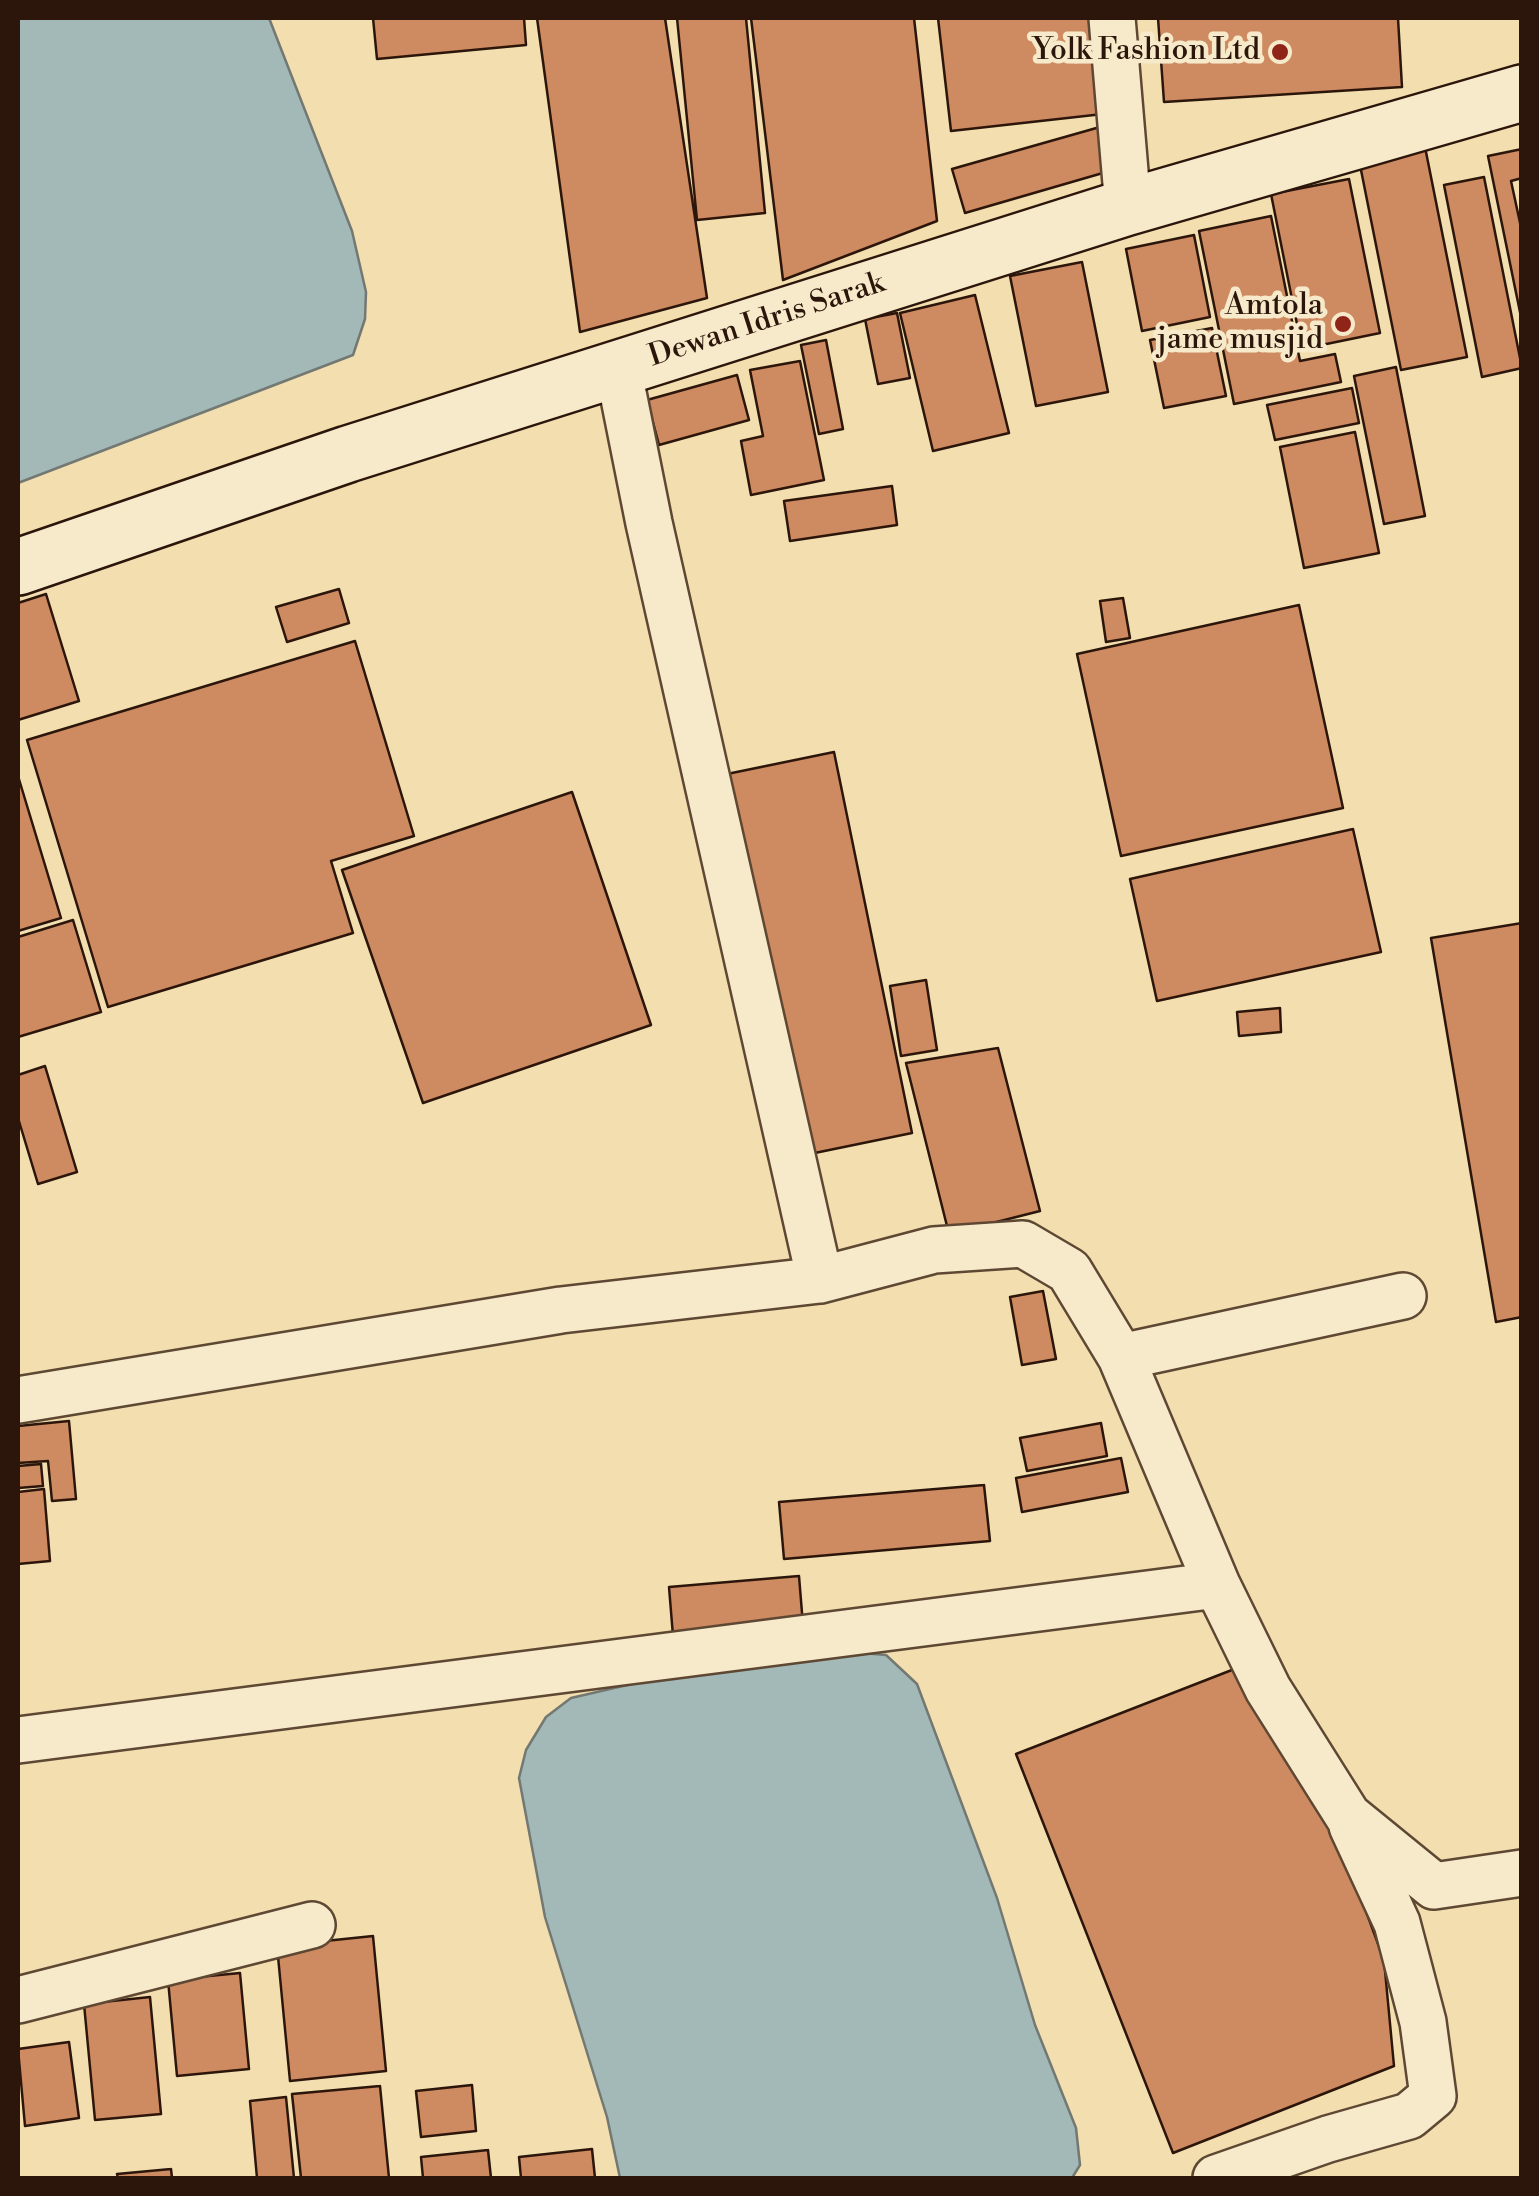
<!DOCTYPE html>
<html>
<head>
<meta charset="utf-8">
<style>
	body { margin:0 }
	#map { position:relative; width:1539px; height:2196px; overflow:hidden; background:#f2deae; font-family:"Libre Bodoni",serif }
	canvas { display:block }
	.frame { position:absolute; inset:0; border:20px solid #2c160b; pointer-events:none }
</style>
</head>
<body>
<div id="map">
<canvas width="1539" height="2196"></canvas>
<div class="frame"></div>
</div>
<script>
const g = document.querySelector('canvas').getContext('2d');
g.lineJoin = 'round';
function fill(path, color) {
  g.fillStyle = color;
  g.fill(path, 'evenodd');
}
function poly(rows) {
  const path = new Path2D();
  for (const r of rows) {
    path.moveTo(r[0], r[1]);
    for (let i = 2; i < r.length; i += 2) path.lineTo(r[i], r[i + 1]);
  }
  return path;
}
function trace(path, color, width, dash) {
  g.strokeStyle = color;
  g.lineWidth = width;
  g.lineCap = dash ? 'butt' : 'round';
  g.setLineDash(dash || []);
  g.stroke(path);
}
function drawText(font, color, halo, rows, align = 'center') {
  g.font = font + ' "Libre Bodoni",serif';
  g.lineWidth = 9;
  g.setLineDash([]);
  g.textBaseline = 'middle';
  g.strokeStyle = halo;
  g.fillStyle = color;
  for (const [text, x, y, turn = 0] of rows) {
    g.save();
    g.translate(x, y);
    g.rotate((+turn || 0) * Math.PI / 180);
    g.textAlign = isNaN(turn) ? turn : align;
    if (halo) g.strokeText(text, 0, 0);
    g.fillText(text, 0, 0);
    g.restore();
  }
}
const water = poly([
	[18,18,269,18,352,231,366,292,365,319,353,355,18,483,18,18],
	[851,1652,886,1655,917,1684,997,1898,1035,2025,1076,2128,1080,2165,1072,2178,620,2178,607,2117,545,1917,519,1778,526,1750,546,1717,571,1698,705,1667,851,1652]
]);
fill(water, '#a2b9b7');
trace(water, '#737872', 2.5);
const building = poly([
	[373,18,524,18,526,45,377,59,373,18],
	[537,18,665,18,707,298,580,332,537,18],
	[677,18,746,18,765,213,697,220,677,18],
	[751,18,914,18,937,221,783,280,751,18],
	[938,18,1101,18,1112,113,951,131,938,18],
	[1158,18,1398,18,1402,87,1164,102,1158,18],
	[1107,125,1120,168,965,213,952,169,1107,125],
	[1425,147,1467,357,1401,370,1359,160,1425,147],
	[1522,149,1522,178,1511,181,1522,232,1521,317,1488,156,1522,149],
	[1484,177,1522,368,1482,377,1444,185,1484,177],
	[1349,179,1380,333,1302,349,1271,194,1349,179],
	[1271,216,1300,361,1335,354,1341,382,1234,404,1199,231,1271,216],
	[1194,235,1210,317,1142,331,1126,249,1194,235],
	[1082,262,1108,392,1036,406,1010,276,1082,262],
	[975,295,1009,433,933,451,900,313,975,295],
	[897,313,910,378,878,384,865,319,897,313],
	[1212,328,1226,396,1164,408,1150,340,1212,328],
	[826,340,843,429,819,434,801,345,826,340],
	[800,361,824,480,751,495,741,441,763,436,750,370,800,361],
	[1396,367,1425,516,1384,524,1354,376,1396,367],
	[737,375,749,420,659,445,647,400,737,375],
	[1352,388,1359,423,1275,440,1267,405,1352,388],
	[1355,432,1379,553,1304,568,1280,447,1355,432],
	[892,486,897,525,790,541,784,501,892,486],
	[339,589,349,623,287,642,276,607,339,589],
	[46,594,79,701,18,720,18,603,46,594],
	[1123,598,1130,638,1106,642,1100,601,1123,598],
	[1299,605,1343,808,1121,856,1077,654,1299,605],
	[355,641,414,836,331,861,353,933,108,1007,27,740,355,641],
	[834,752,912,1133,805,1155,727,774,834,752],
	[18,776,61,918,18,931,18,776],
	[572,792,651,1025,423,1103,342,870,572,792],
	[1353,829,1381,952,1157,1001,1130,879,1353,829],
	[73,920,101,1012,18,1037,18,937,73,920],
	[1522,923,1522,1317,1496,1322,1431,938,1522,923],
	[926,980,937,1050,901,1056,890,986,926,980],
	[1280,1008,1281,1032,1239,1036,1237,1012,1280,1008],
	[998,1048,1040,1211,949,1234,906,1063,998,1048],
	[45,1066,77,1172,38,1184,18,1118,18,1075,45,1066],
	[1043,1291,1056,1359,1022,1365,1010,1297,1043,1291],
	[69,1421,76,1499,52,1501,48,1461,18,1463,18,1426,69,1421],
	[1101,1423,1107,1456,1027,1471,1020,1438,1101,1423],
	[1121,1458,1128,1492,1022,1512,1016,1478,1121,1458],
	[41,1464,43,1486,18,1488,18,1466,41,1464],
	[984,1485,990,1541,784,1559,779,1502,984,1485],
	[44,1489,50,1561,18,1564,18,1492,44,1489],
	[799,1576,803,1625,673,1636,669,1587,799,1576],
	[1237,1668,1346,1857,1384,1960,1394,2066,1173,2153,1016,1754,1237,1668],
	[373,1936,386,2071,290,2081,277,1946,373,1936],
	[240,1973,249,2069,177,2076,168,1980,240,1973],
	[150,1997,161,2114,95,2120,84,2004,150,1997],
	[69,2042,79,2118,25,2126,18,2049,69,2042],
	[472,2085,476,2131,421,2137,416,2091,472,2085],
	[380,2086,389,2178,301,2178,292,2094,380,2086],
	[286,2097,294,2178,257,2178,250,2101,286,2097],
	[592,2149,595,2178,521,2178,519,2157,592,2149],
	[488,2150,491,2178,423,2178,421,2157,488,2150],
	[171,2169,172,2178,118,2178,117,2174,171,2169]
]);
fill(building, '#ce8a60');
trace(building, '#2c160b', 2.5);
const minor = poly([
	[1112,18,1128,207],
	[618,368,649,523,820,1280],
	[1121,1357,1403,1296],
	[18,1400,561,1310,820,1280,934,1250,1023,1244,1069,1271,1121,1357,1217,1585,1268,1689,1348,1816,1434,1886,1522,1873],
	[18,1740,1217,1585],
	[18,2000,312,1925],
	[1216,2178,1328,2139,1409,2116,1433,2096,1423,2022,1397,1923,1352,1826]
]);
const secondary = poly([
	[18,567,348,454,1128,207,1522,93]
]);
trace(minor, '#5e4834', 50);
trace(secondary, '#2c160b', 60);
trace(minor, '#f7eaca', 45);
trace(secondary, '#f7eaca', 55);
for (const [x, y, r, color] of [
	[1280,52,10,"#8f2418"],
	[1343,324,10,"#8f2418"]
]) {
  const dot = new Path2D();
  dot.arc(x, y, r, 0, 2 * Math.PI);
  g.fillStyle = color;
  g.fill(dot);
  trace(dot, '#f7eaca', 4);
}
drawText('30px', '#2c160b', '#f7eaca', [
	["Yolk Fashion Ltd",1260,52],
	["Amtola",1323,307],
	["jame musjid",1323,341]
], 'right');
drawText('30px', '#2c160b', '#f7eaca', [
	["Dewan Idris Sarak",767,321,-18]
]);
</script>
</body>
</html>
